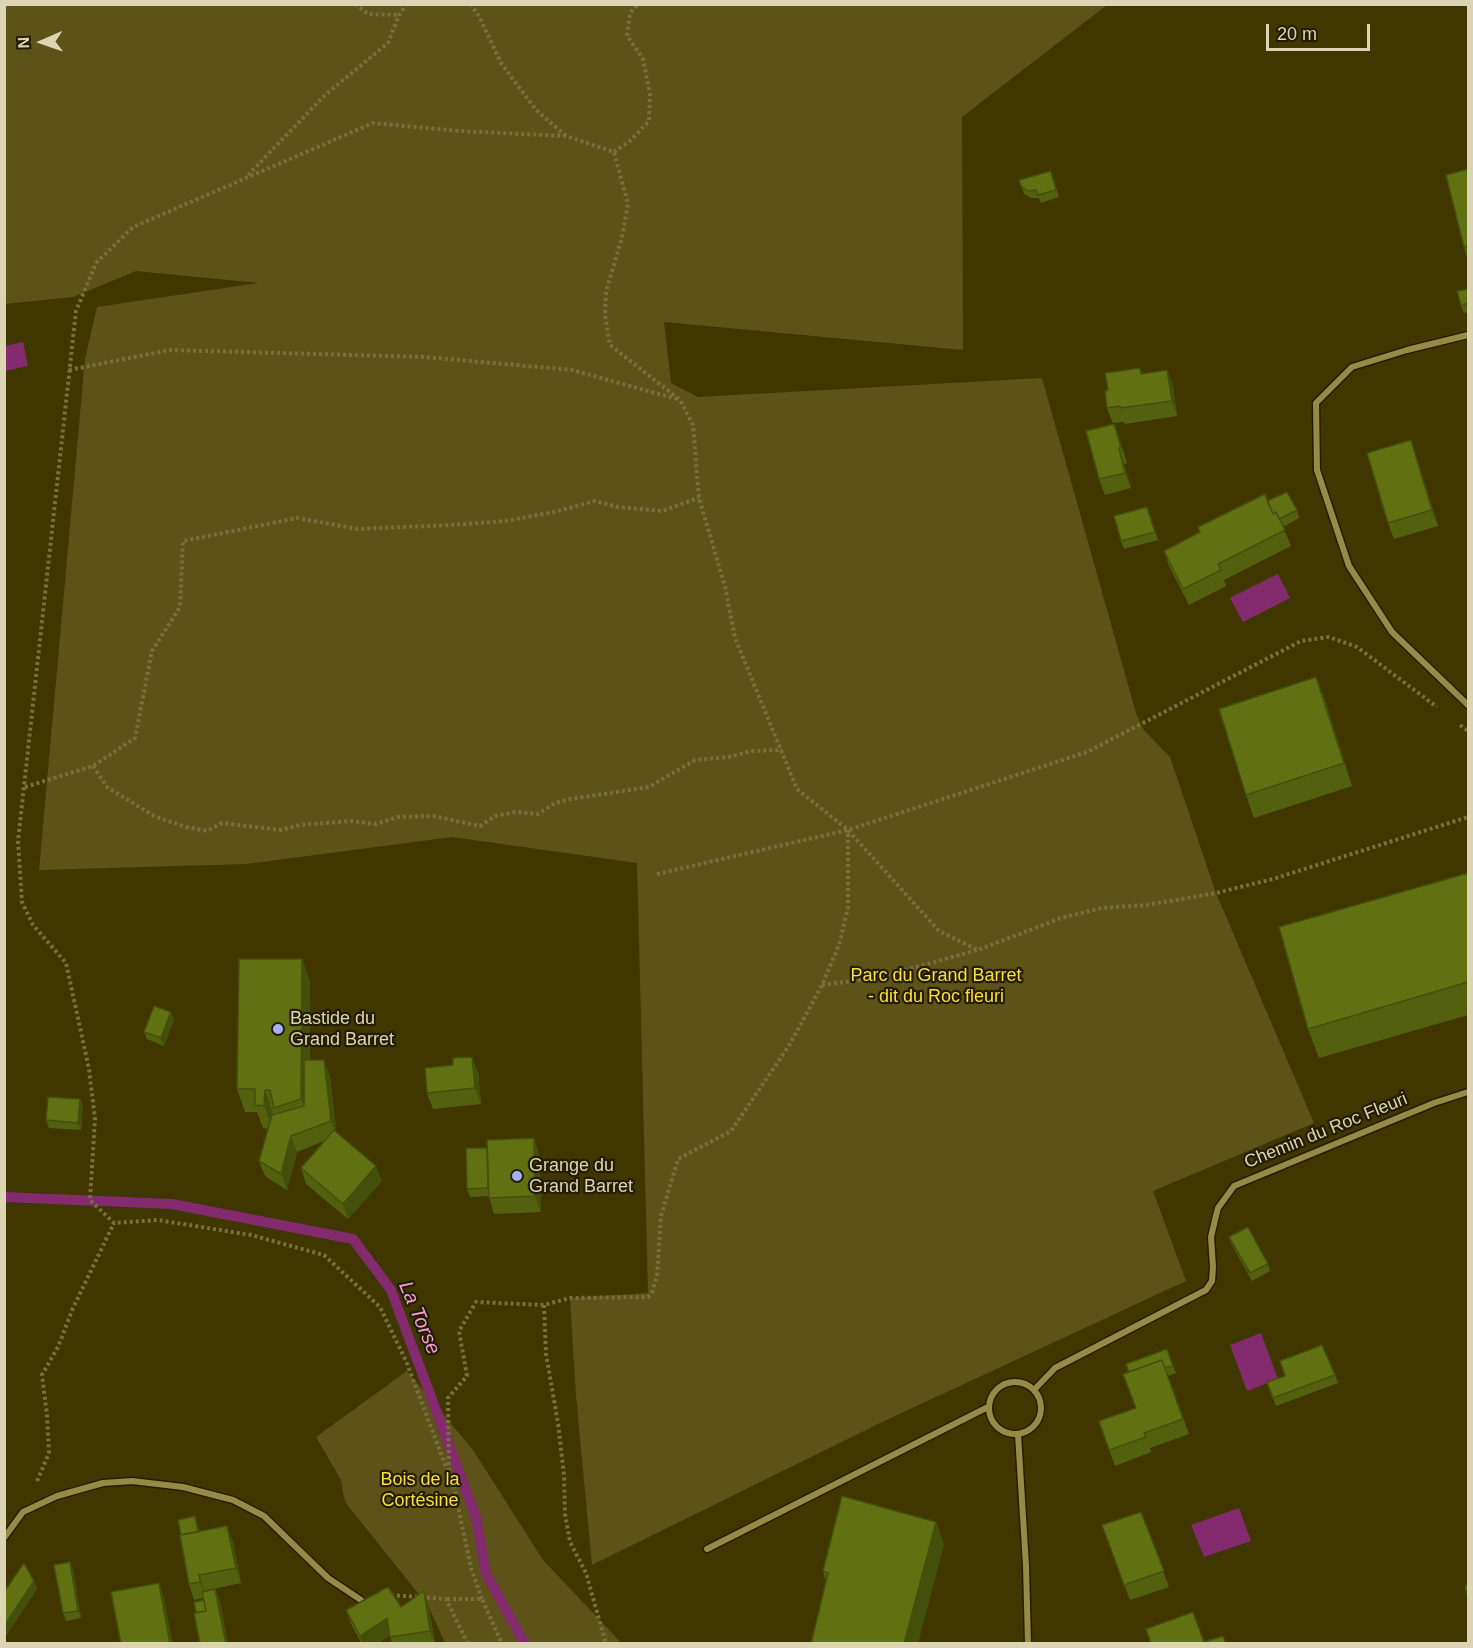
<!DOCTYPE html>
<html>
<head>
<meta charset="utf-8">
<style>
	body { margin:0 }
	#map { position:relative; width:1473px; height:1648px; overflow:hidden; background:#403700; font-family:Arial,sans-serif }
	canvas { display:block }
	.frame { position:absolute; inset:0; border:6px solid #dbd5b4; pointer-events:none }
	.north { position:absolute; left:12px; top:12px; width:60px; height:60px; -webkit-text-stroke:4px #231e03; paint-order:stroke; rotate:268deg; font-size:16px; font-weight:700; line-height:24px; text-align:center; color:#dbd5b4 }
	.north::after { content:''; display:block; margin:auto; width:21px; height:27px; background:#dbd5b4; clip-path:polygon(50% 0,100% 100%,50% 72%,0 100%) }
	.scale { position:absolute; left:1266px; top:24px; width:104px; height:27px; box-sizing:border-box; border:3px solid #dbd5b4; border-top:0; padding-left:8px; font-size:18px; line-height:21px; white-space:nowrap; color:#dbd5b4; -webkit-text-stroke:4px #231e03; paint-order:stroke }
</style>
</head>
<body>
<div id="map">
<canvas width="1473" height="1648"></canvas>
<div class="frame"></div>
<div class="north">N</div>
<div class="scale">20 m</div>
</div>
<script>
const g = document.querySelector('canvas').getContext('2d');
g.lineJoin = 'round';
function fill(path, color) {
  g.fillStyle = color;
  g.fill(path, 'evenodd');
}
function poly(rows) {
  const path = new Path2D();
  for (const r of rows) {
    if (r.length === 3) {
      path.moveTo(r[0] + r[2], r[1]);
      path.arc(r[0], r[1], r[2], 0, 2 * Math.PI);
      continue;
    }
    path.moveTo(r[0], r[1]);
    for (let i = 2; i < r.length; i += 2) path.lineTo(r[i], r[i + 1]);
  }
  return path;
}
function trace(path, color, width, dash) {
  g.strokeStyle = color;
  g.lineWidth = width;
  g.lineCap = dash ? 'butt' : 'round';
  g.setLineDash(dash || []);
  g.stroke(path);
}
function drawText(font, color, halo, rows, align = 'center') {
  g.font = font + ' Arial,sans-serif';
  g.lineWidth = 4.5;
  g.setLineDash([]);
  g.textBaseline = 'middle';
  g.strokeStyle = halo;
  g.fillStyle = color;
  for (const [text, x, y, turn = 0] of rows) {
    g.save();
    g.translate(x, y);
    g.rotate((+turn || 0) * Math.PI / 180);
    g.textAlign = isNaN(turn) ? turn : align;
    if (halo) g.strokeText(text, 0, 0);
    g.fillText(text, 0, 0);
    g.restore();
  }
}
fill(poly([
	[4,5,1107,5,962,117,963,350,664,322,671,383,698,397,1042,378,1136,713,1143,729,1170,757,1216,893,1314,1123,1153,1191,1186,1281,880,1423,592,1565,576,1396,570,1298,648,1293,637,863,452,837,247,864,39,870,85,359,97,307,258,283,136,271,73,297,5,304],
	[407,1371,473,1450,543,1560,612,1633,621,1643,445,1643,429,1607,345,1502,341,1480,316,1437]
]), '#5d5217');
fill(poly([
	[23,342,28,366,5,371,5,346],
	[1278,574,1290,598,1243,622,1230,598],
	[1261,1333,1278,1379,1247,1391,1230,1345],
	[1239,1508,1251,1541,1204,1557,1191,1525]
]), '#832b6e');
trace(poly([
	[4,1197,172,1204,353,1239,391,1290,476,1517,486,1574,525,1644]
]), '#832b6e', 10);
const street = poly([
	[1468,335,1407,350,1352,367,1316,403,1317,470,1349,566,1392,632,1468,705],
	[1015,1408,26],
	[1034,1390,1055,1368,1206,1290,1212,1281,1213,1267,1211,1237,1215,1220,1218,1208,1234,1186,1434,1103,1468,1092],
	[1018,1434,1026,1566,1028,1644],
	[4,1538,23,1512,57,1496,103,1483,132,1481,183,1487,233,1500,264,1516,328,1578,361,1600],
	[707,1549,988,1407]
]);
trace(street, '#241e00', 9);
trace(poly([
	[355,4,368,14,399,15],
	[470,4,479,16,501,63,536,110,566,136],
	[614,152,631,140,649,121,650,94,643,59,627,36,630,13,638,4],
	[248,175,325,95,388,43,399,15,407,4],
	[69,370,170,350,425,357,572,370,677,399],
	[1460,725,1468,731],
	[93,766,107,787,154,816,186,827,207,831,222,823,281,830,300,825,351,821,376,824,398,817,433,816,480,826,495,816,515,812,538,814,555,803,571,799,649,787,695,760,729,757,751,751,782,750],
	[25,787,93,766,135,738,152,651,180,607,183,541,297,518,358,529,452,525,505,521,554,512,595,501,618,507,662,511,699,498],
	[657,874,848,830,1087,752,1301,641,1329,637,1357,647,1437,707],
	[822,985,877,978,977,950],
	[544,1305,546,1354,558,1423,564,1475,565,1514,570,1542,586,1573,606,1644],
	[449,1471,448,1398,467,1376,459,1331,476,1302,544,1305,570,1298,648,1297,652,1293,657,1275,661,1216,678,1159,731,1131,790,1044,822,985,839,945,848,908,848,830],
	[37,1481,49,1453,47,1415,42,1375,58,1347,73,1308,114,1223],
	[391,1595,446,1599,468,1644],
	[447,1599,482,1599,502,1644],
	[482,1599,471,1568,454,1488,406,1361,380,1307,324,1255,251,1235,158,1220,114,1223,90,1200,95,1119,89,1069,66,963,33,925,22,902,18,841,76,311,96,263,133,227,373,123,459,131,566,136,614,152,628,204,622,237,606,292,605,315,610,345,680,400,693,425,699,498,725,586,735,638,797,789,848,830,939,931,978,950,1061,918,1102,908,1146,905,1216,893,1273,879,1468,817]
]), '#776f40', 4, [3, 3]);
trace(street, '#968a46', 6);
fill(poly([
	[1468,169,1468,261,1464,247],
	[1051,171,1059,197,1041,203,1039,198,1031,198,1024,194,1019,180],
	[1468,289,1468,312,1464,313,1461,306],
	[1140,368,1142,374,1167,370,1173,386,1177,416,1125,424,1124,422,1113,423,1107,408,1108,390],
	[1120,440,1127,463,1124,464,1131,488,1105,495,1099,479],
	[1411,440,1438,526,1394,539,1388,523],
	[1267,501,1297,510,1299,518,1283,527,1291,546,1224,580,1226,586,1189,605,1169,566,1164,551,1200,532,1198,527],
	[1150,515,1158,540,1124,549,1121,541],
	[1316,677,1325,700,1352,786,1254,818,1246,795],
	[1468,873,1468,1015,1319,1058,1308,1029],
	[302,959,310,982,310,1060,330,1076,336,1132,382,1181,348,1219,306,1184,301,1168,324,1141,297,1152,287,1190,265,1176,259,1161,268,1129,263,1128,257,1112,245,1112,237,1089],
	[174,1020,164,1046,147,1039,144,1032],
	[453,1065,478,1072,481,1104,433,1109,427,1093],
	[80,1099,83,1107,81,1130,49,1128,46,1120],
	[539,1153,541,1212,494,1214,489,1196,470,1197,467,1189],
	[1229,1237,1268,1264,1270,1271,1252,1281,1232,1245],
	[1173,1366,1176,1373,1168,1376,1189,1434,1150,1448,1151,1452,1115,1466,1099,1421,1135,1408,1129,1372],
	[1335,1375,1338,1383,1276,1406,1267,1382,1285,1376],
	[1141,1512,1169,1587,1130,1600,1102,1525],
	[936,1522,944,1545,826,1582,823,1571],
	[198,1524,199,1531,233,1541,241,1583,204,1591,215,1589,221,1605,228,1644,200,1644,196,1613,204,1600,203,1598,194,1600,189,1584],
	[73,1570,81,1618,66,1621,63,1613],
	[34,1581,37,1589,7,1634,4,1635,4,1592],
	[401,1607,429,1607,435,1644,392,1644,390,1635,377,1644,362,1644,352,1626,346,1610]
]), '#53610f');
fill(poly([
	[1167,370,1173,386,1177,416,1172,401],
	[1114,424,1120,440,1127,463,1121,447],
	[1411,440,1416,456,1438,526,1432,510],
	[1119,448,1124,464,1131,488,1125,473],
	[1316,677,1325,700,1352,786,1344,763],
	[302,959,310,982,309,1122,301,1099],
	[171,1012,174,1020,164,1046,161,1038],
	[472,1057,478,1072,481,1104,475,1088],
	[324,1060,330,1076,337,1136,331,1121],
	[265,1090,273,1113,273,1129,264,1106],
	[80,1099,83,1107,81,1130,78,1123],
	[291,1136,297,1152,287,1190,281,1174],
	[534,1138,539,1153,541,1212,535,1196],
	[376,1166,382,1181,348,1219,343,1204],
	[936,1522,944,1545,918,1644,904,1644],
	[227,1526,233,1541,241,1583,236,1568],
	[70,1562,73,1570,81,1618,78,1611],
	[199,1575,204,1591,206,1598,200,1582],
	[34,1581,37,1589,7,1634,5,1626],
	[159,1583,164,1598,173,1644,170,1644],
	[215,1589,221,1605,228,1644,226,1644],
	[424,1591,429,1607,435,1644,430,1631],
	[387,1618,392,1633,377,1644,363,1644,360,1636]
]), '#444f0c');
const building = poly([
	[1468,169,1468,246,1464,247,1446,175,1468,169],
	[1051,171,1056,190,1038,195,1036,190,1028,191,1021,186,1019,180,1051,171],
	[1468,289,1468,303,1461,306,1457,291,1468,289],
	[1140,368,1141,374,1167,370,1172,401,1120,408,1120,406,1107,408,1105,391,1108,390,1105,373,1140,368],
	[1114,424,1121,447,1119,448,1125,473,1099,479,1086,431,1114,424],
	[1411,440,1432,510,1388,523,1367,453,1411,440],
	[1287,492,1297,510,1279,519,1276,512,1273,514,1267,501,1287,492],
	[1265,494,1273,514,1276,512,1285,530,1218,564,1221,570,1183,589,1164,551,1200,532,1198,527,1265,494],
	[1147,507,1155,532,1121,541,1114,516,1147,507],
	[1316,677,1344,763,1246,795,1219,709,1316,677],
	[1468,873,1468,982,1308,1029,1279,927,1468,873],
	[239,959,302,959,301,1099,274,1108,270,1090,265,1090,264,1106,255,1105,255,1089,237,1089,239,959],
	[154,1006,171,1012,161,1038,144,1032,154,1006],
	[472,1057,475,1088,427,1093,425,1068,453,1065,453,1058,472,1057],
	[304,1060,324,1060,331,1121,291,1136,281,1174,259,1161,272,1115,304,1106,304,1060],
	[48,1097,80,1099,78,1123,46,1120,48,1097],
	[334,1130,376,1166,343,1204,301,1168,334,1130],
	[534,1138,535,1196,489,1198,487,1140,534,1138],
	[466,1148,487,1148,488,1188,467,1189,466,1148],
	[1248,1227,1268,1264,1250,1273,1229,1237,1248,1227],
	[1322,1345,1335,1375,1273,1398,1267,1382,1285,1376,1280,1361,1322,1345],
	[1167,1349,1173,1366,1165,1368,1162,1360,1129,1372,1126,1364,1167,1349],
	[1162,1360,1183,1419,1144,1433,1146,1437,1109,1450,1099,1421,1136,1408,1123,1374,1162,1360],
	[842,1496,936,1522,904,1644,811,1644,828,1573,823,1571,842,1496],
	[1141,1512,1164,1571,1124,1585,1102,1525,1141,1512],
	[195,1516,198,1532,181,1535,178,1520,195,1516],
	[227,1526,236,1568,199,1575,200,1582,189,1584,180,1535,227,1526],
	[70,1562,78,1611,63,1613,54,1565,70,1562],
	[24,1563,34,1581,4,1626,4,1592,24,1563],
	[159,1583,170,1644,121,1644,111,1592,159,1583],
	[1468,1585,1468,1600,1465,1586,1468,1585],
	[388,1587,401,1607,424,1591,430,1631,390,1637,387,1618,360,1636,346,1610,388,1587],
	[215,1589,226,1644,200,1644,194,1613,206,1611,202,1592,215,1589],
	[204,1600,206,1611,196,1613,194,1602,204,1600],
	[1193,1612,1204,1642,1223,1636,1226,1644,1151,1644,1146,1629,1193,1612]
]);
fill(building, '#617111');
trace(building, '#444f0c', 1.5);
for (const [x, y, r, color] of [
	[278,1029,6,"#a8b0fc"],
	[517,1176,6,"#a8b0fc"]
]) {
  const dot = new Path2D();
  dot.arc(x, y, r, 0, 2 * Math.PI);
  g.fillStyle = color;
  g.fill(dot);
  trace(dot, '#231e03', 2);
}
drawText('18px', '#fcdf37', '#231e03', [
	["Parc du Grand Barret",936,976],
	["- dit du Roc fleuri",936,997],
	["Bois de la",420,1480],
	["Cortésine",420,1501]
]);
drawText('18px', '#dbd5b4', '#231e03', [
	["Bastide du",290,1019],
	["Grand Barret",290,1040],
	["Grange du",529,1166],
	["Grand Barret",529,1187]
], 'left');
drawText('18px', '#dbd5b4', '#231e03', [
	["Chemin du Roc Fleuri",1326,1131,-22]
]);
drawText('italic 20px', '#f89adc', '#231e03', [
	["La Torse",419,1318,67]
]);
</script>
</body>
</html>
